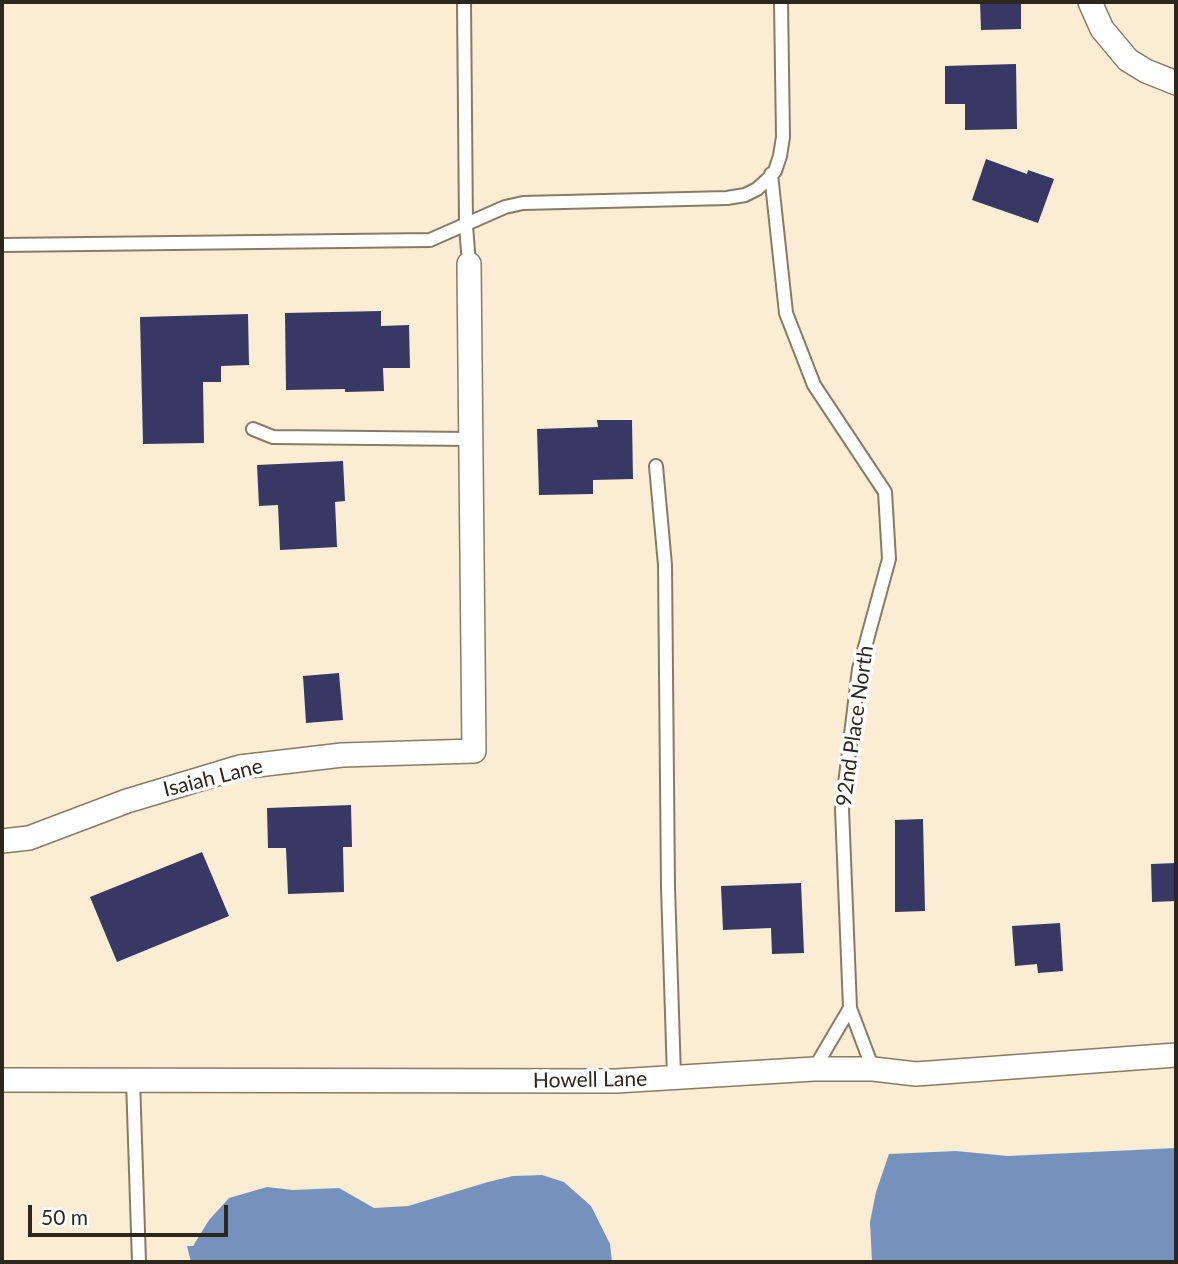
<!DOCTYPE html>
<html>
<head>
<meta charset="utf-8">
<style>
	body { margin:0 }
	#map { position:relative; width:1178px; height:1264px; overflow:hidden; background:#fbedd4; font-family:Lato,sans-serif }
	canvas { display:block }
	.frame { position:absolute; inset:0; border:4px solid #2c261d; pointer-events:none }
	.scale { position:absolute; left:28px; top:1205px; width:200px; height:32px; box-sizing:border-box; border:4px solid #2c261d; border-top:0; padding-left:9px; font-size:21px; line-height:24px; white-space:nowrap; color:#2c261d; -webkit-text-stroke:5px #fff; paint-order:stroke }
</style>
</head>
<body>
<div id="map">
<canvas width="1178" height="1264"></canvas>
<div class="frame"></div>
<div class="scale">50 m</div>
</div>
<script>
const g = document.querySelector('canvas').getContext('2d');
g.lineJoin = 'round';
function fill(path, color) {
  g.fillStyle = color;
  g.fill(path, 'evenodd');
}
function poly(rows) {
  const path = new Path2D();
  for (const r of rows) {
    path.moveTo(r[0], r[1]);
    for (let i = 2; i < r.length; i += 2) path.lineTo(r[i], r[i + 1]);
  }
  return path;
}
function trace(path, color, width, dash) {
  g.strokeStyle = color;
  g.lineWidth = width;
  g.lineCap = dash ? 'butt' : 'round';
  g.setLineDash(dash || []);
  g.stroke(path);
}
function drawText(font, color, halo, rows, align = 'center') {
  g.font = font + ' Lato,sans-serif';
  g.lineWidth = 7;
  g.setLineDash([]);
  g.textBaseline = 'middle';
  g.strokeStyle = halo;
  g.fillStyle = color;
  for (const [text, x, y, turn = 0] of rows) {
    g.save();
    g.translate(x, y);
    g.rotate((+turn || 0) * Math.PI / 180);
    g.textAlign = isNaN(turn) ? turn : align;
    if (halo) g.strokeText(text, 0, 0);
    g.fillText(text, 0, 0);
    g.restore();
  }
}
fill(poly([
	[1176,1148,1176,1262,872,1262,870,1222,876,1192,889,1154,956,1151,1008,1156],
	[542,1175,564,1182,591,1206,610,1244,612,1262,191,1262,187,1246,193,1246,209,1220,229,1198,267,1187,293,1190,339,1188,374,1208,408,1206,488,1182,513,1176]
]), '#7592be');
fill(poly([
	[980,2,1021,2,1021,29,981,30],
	[1016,64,1017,129,965,130,965,104,945,104,945,66],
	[986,159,1027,174,1028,170,1054,179,1038,223,972,200],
	[381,311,381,326,409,325,410,368,383,368,384,391,345,392,345,389,286,390,285,313],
	[248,314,249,365,221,366,221,382,203,382,204,443,143,444,140,317],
	[597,420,632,420,633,479,593,480,593,494,539,495,537,429,598,427],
	[343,461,345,501,335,502,337,547,280,550,278,505,259,506,257,465],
	[339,673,343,720,306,723,303,676],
	[351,805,352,847,343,847,344,892,288,894,286,848,268,848,267,808],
	[923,819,925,911,895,912,895,820],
	[202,852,229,916,117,962,90,897],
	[1176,863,1176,901,1152,902,1151,864],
	[801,883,804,953,772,954,771,928,723,930,721,886],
	[1060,923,1063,971,1038,973,1037,964,1015,966,1012,926]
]), '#373863');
const service = poly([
	[464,2,466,226,469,264],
	[771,174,786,313,814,385,885,492,889,559,859,669,842,809,850,1008,873,1069],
	[2,245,430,240,505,207,523,203,727,198,745,195,757,189,767,180,775,171,780,156,783,137,781,2],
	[253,429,273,437,471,439],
	[656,466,665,565,668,887,674,1077],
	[814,1069,850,1008],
	[133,1080,139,1262]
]);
const minor = poly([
	[1090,2,1102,29,1128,60,1146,71,1176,83],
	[2,841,29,838,127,801,240,767,342,755,474,751,469,264],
	[2,1080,616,1081,814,1069,873,1069,916,1074,1176,1055]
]);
trace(service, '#887b65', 16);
trace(minor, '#887b65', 26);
trace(service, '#fff', 12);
trace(minor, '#fff', 23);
drawText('21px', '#2c261d', '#fff', [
	["92nd Place North",855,726,-82],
	["Isaiah Lane",213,778,-14],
	["Howell Lane",590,1080,-1]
]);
</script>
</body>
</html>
